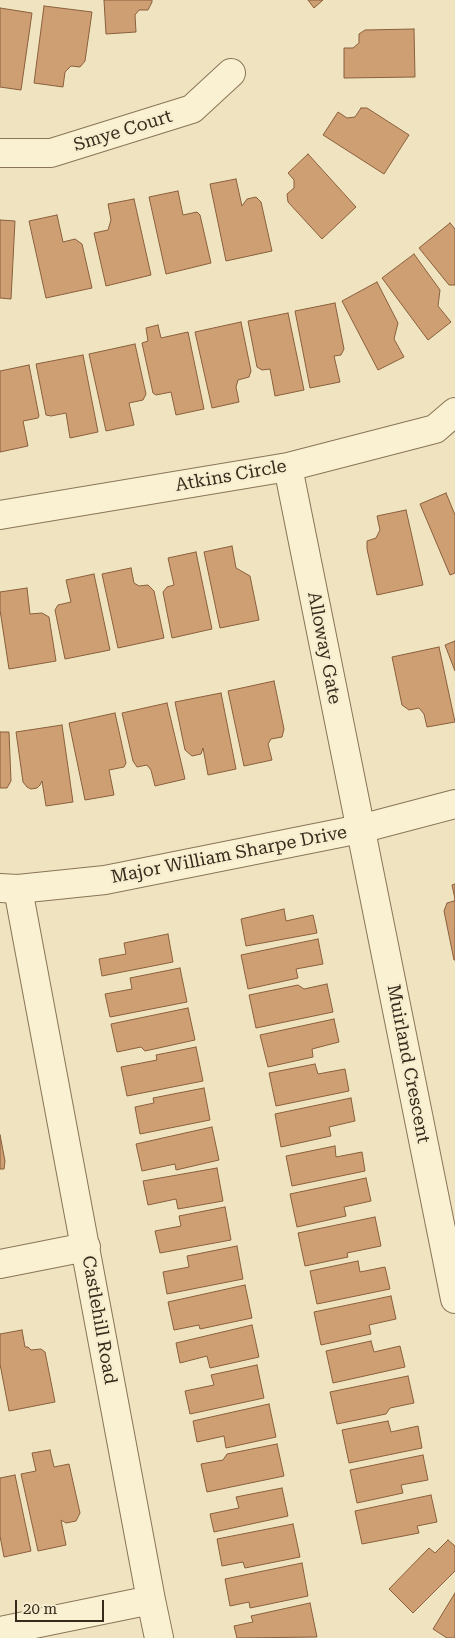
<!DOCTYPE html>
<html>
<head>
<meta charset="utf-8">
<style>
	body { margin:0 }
	#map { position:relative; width:455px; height:1638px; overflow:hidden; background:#efe4bf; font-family:"Roboto Serif",serif }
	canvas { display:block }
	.scale { position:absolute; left:15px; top:1600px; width:89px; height:22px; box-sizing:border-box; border:2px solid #372b1c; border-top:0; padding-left:6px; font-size:15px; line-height:18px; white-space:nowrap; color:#372b1c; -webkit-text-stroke:4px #f6edcf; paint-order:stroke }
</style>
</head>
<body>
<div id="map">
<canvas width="455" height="1638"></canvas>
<div class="scale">20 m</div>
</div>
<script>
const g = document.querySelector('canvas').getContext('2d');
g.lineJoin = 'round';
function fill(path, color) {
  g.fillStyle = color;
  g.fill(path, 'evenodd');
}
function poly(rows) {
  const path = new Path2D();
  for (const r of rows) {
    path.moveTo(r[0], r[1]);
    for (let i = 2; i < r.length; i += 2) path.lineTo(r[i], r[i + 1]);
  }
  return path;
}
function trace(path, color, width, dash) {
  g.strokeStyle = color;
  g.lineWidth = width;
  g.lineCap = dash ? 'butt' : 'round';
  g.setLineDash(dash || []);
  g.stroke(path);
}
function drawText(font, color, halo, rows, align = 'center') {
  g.font = font + ' "Roboto Serif",serif';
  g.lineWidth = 4.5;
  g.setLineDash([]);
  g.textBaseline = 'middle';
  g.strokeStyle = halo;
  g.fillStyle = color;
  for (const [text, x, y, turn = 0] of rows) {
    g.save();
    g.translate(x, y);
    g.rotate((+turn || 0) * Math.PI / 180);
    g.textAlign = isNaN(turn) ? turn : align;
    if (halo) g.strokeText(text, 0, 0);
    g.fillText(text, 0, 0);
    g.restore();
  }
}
const building = poly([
	[104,0,152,0,152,2,148,10,139,10,135,15,136,32,106,34,104,0],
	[308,0,323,0,314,8,308,0],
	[44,6,92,12,85,61,80,67,71,66,65,72,63,87,34,83,44,6],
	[0,8,32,13,21,90,0,87,0,8],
	[414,29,415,77,344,78,344,48,353,48,359,43,359,34,365,30,414,29],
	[361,108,367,108,409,135,384,174,323,135,338,112,347,118,355,117,361,108],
	[308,154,356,207,322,239,288,202,287,194,294,188,294,180,288,173,308,154],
	[236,179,242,206,247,199,256,197,261,202,272,251,226,261,210,184,236,179],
	[178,191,183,215,197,212,200,215,211,263,166,274,149,197,178,191],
	[134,199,151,275,106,286,94,233,108,230,111,220,108,204,134,199],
	[57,215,63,242,75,239,82,244,92,288,46,298,29,221,57,215],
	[0,220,15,221,11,299,0,298,0,220],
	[450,223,455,229,455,285,449,285,419,248,450,223],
	[414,254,440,290,438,306,451,322,428,340,382,278,414,254],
	[377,282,398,323,394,339,404,357,378,370,342,301,377,282],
	[335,303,344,349,341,355,334,356,340,382,310,388,295,311,335,303],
	[288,313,304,390,275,396,270,369,262,370,257,367,248,321,288,313],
	[241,322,251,371,249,377,238,380,236,387,239,402,212,408,195,332,241,322],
	[158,325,161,338,188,332,204,409,176,415,171,392,156,395,153,393,142,343,148,341,146,328,158,325],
	[135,344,146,394,143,400,129,403,134,425,106,431,89,354,135,344],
	[83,355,98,432,70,438,66,413,51,416,46,415,36,364,83,355],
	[29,365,39,416,38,418,23,421,28,446,0,452,0,371,29,365],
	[446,493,455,515,455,573,450,575,420,504,446,493],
	[406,510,423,585,377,595,367,549,367,541,376,538,380,530,377,516,406,510],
	[232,546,236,568,250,576,259,620,220,628,204,552,232,546],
	[196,552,212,629,172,638,163,592,167,587,174,585,168,558,196,552],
	[131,568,134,583,139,586,148,585,154,591,164,638,118,648,102,574,131,568],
	[94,574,110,650,65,659,55,610,58,605,71,602,66,580,94,574],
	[27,588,30,614,42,613,49,617,56,661,9,669,0,610,0,592,27,588],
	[455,641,455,671,445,645,455,641],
	[439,647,455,722,427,727,424,714,419,708,409,710,402,705,392,657,439,647],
	[274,681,284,729,282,737,271,739,268,744,272,760,244,766,228,691,274,681],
	[221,693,236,769,208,775,203,748,201,754,192,756,185,750,175,702,221,693],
	[167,703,185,779,155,786,151,770,147,765,137,767,133,761,122,713,167,703],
	[115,713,126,763,124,767,109,770,114,795,85,800,69,723,115,713],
	[62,725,73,802,46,806,42,781,40,785,37,788,31,789,27,787,23,782,16,732,62,725],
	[0,732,9,732,11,781,7,788,0,788,0,732],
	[455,884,455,960,454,960,444,911,447,903,454,901,455,899,452,885,455,884],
	[284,909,286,921,313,915,317,933,246,946,241,919,284,909],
	[168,934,173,962,102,976,99,959,126,954,124,943,168,934],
	[318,939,323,964,296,969,298,978,248,989,241,955,318,939],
	[180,968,187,1002,110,1017,105,994,132,989,130,978,180,968],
	[327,984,333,1012,256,1028,249,995,298,985,304,989,327,984],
	[188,1008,195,1040,145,1051,141,1047,117,1052,111,1024,188,1008],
	[334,1019,339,1042,312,1049,313,1057,268,1067,260,1035,334,1019],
	[196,1047,203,1081,127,1096,121,1067,157,1060,156,1055,196,1047],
	[315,1064,318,1074,345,1069,349,1091,276,1106,269,1073,315,1064],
	[204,1088,210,1120,140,1134,135,1107,154,1103,153,1098,204,1088],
	[351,1098,355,1121,329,1127,331,1136,281,1147,275,1114,351,1098],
	[212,1127,219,1160,176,1170,175,1164,142,1171,136,1144,212,1127],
	[0,1135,5,1161,4,1169,0,1169,0,1135],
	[335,1146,336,1157,362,1152,365,1171,292,1186,286,1156,335,1146],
	[217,1168,223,1201,178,1209,176,1199,148,1205,143,1181,217,1168],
	[366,1178,371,1201,344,1207,346,1216,297,1227,290,1194,366,1178],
	[225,1207,231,1240,160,1253,155,1231,181,1226,179,1216,225,1207],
	[375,1217,381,1246,347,1253,348,1257,305,1266,298,1233,375,1217],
	[237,1246,243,1279,167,1294,163,1272,189,1267,187,1256,237,1246],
	[358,1261,360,1272,385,1267,390,1289,317,1304,310,1271,358,1261],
	[245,1285,252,1318,200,1329,199,1325,174,1330,168,1302,245,1285],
	[391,1296,396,1319,369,1325,371,1334,321,1345,314,1312,391,1296],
	[252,1325,259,1357,210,1368,207,1356,180,1363,176,1343,252,1325],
	[22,1330,25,1347,28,1347,31,1350,41,1349,45,1352,55,1402,9,1411,0,1364,0,1334,22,1330],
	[371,1341,374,1352,400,1346,405,1367,333,1383,326,1351,371,1341],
	[257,1365,264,1398,190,1414,185,1391,214,1385,211,1375,257,1365],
	[408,1376,414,1403,390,1408,386,1414,337,1424,330,1392,408,1376],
	[269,1404,276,1437,226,1448,224,1436,197,1442,193,1421,269,1404],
	[388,1421,391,1432,418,1426,422,1448,349,1463,342,1430,388,1421],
	[277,1444,284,1476,207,1492,201,1464,223,1460,227,1454,277,1444],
	[50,1450,54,1467,69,1464,80,1513,76,1521,66,1523,61,1520,66,1545,38,1551,21,1474,36,1471,32,1453,50,1450],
	[423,1455,428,1480,401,1485,403,1493,357,1503,350,1470,423,1455],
	[15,1475,31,1551,4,1557,0,1536,0,1478,15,1475],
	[282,1488,288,1516,214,1532,210,1514,239,1508,236,1497,282,1488],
	[431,1495,437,1522,417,1526,419,1533,362,1544,355,1511,431,1495],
	[293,1524,300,1557,245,1568,243,1562,222,1566,217,1539,293,1524],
	[448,1540,455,1546,455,1571,413,1613,389,1589,429,1548,435,1553,448,1540],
	[302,1563,308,1596,250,1608,249,1602,230,1606,225,1579,302,1563],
	[455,1593,455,1638,447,1638,433,1629,455,1593],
	[310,1603,317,1637,237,1638,234,1626,253,1622,251,1616,310,1603]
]);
fill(building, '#cf9f74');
trace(building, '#895f3c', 1);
const minor = poly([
	[0,153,51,153,192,109,231,73],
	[288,467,455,1299],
	[0,515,288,467,435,429,455,412],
	[0,1264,86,1247],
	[151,1600,159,1638],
	[0,1631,151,1600,18,889]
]);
const tertiary = poly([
	[0,888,18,889,105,880,360,829,455,804]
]);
trace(minor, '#897457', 30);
trace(tertiary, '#897457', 30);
trace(minor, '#faf1d3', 28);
trace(tertiary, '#faf1d3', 28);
drawText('18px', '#372b1c', '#f6edcf', [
	["Smye Court",123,131,-17],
	["Atkins Circle",231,476,-10],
	["Alloway Gate",324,648,79],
	["Major William Sharpe Drive",229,855,-11],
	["Muirland Crescent",408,1064,79],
	["Castlehill Road",99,1320,80]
]);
</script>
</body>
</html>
